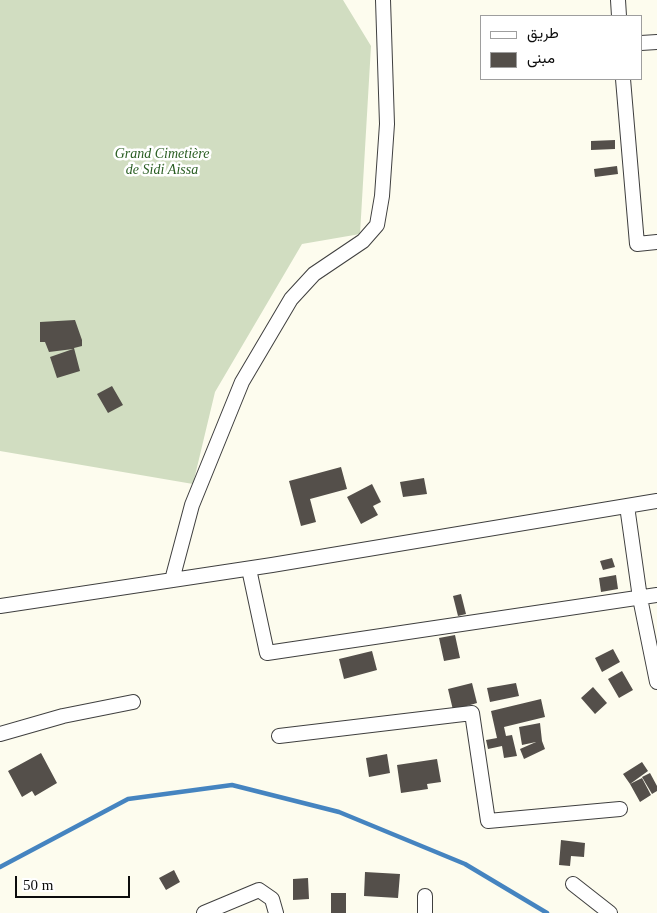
<!DOCTYPE html>
<html>
<head>
<meta charset="utf-8">
<style>
	body { margin:0 }
	#map { position:relative; width:657px; height:913px; overflow:hidden; background:#fdfcee; font-family:"Times New Roman",Vazirmatn,serif }
	canvas { display:block }
	.legend { position:absolute; left:480px; top:15px; width:162px; height:65px; box-sizing:border-box; background:#fff; border:1px solid #9e9e9e; margin:0; padding:6px 9px; list-style:none; font-size:15px; color:#0c0c0c }
	.legend li { display:flex; align-items:center; gap:10px; height:25px }
	.legend b { width:25px; border:1px solid #9e9e9e }
	.scale { position:absolute; left:15px; top:876px; width:115px; height:22px; box-sizing:border-box; border:2px solid #0c0c0c; border-top:0; padding-left:6px; font-size:15px; line-height:18px; white-space:nowrap; color:#0c0c0c; -webkit-text-stroke:4px #fff; paint-order:stroke }
</style>
</head>
<body>
<div id="map">
<canvas width="657" height="913"></canvas>
<ul class="legend">
<li><b style="height:6px;background:#fff"></b>طريق</li>
<li><b style="height:14px;background:#544f4a"></b>مبنى</li>
</ul>
<div class="scale">50 m</div>
</div>
<script>
const g = document.querySelector('canvas').getContext('2d');
g.lineJoin = 'round';
function fill(path, color) {
  g.fillStyle = color;
  g.fill(path, 'evenodd');
}
function poly(rows) {
  const path = new Path2D();
  for (const r of rows) {
    path.moveTo(r[0], r[1]);
    for (let i = 2; i < r.length; i += 2) path.lineTo(r[i], r[i + 1]);
  }
  return path;
}
function trace(path, color, width, dash) {
  g.strokeStyle = color;
  g.lineWidth = width;
  g.lineCap = dash ? 'butt' : 'round';
  g.setLineDash(dash || []);
  g.stroke(path);
}
function drawText(font, color, halo, rows, align = 'center') {
  g.font = font + ' "Times New Roman",serif';
  g.lineWidth = 5;
  g.setLineDash([]);
  g.textBaseline = 'middle';
  g.strokeStyle = halo;
  g.fillStyle = color;
  for (const [text, x, y, turn = 0] of rows) {
    g.save();
    g.translate(x, y);
    g.rotate((+turn || 0) * Math.PI / 180);
    g.textAlign = isNaN(turn) ? turn : align;
    if (halo) g.strokeText(text, 0, 0);
    g.fillText(text, 0, 0);
    g.restore();
  }
}
fill(poly([
	[0,0,343,0,371,46,360,234,302,244,215,392,193,484,0,451]
]), '#d1ddc1');
trace(poly([
	[0,867,128,799,232,785,339,812,465,864,547,913]
]), '#4584c0', 4.5);
fill(poly([
	[615,140,615,149,591,150,591,141],
	[617,166,618,174,595,177,594,169],
	[75,320,82,340,82,346,74,348,80,371,57,378,50,357,73,349,49,352,45,342,40,342,40,322],
	[112,386,123,405,108,413,97,394],
	[341,467,347,489,310,499,316,522,301,526,289,481],
	[424,478,427,494,403,497,400,482],
	[372,484,381,502,373,506,378,515,361,524,347,497],
	[612,558,615,567,603,570,600,561],
	[616,575,618,589,601,592,599,578],
	[461,594,466,614,458,616,453,596],
	[455,635,460,658,444,661,439,638],
	[613,649,620,662,602,672,595,658],
	[372,651,377,670,344,679,339,659],
	[622,671,633,690,619,698,608,679],
	[472,683,477,703,453,710,448,689],
	[516,683,519,696,490,702,487,688],
	[593,687,607,703,595,714,581,698],
	[541,699,545,717,504,727,506,736,512,735,517,756,504,758,502,746,488,749,486,740,497,738,491,711],
	[540,723,542,741,545,749,524,759,520,749,536,742,522,745,519,727],
	[41,753,57,783,35,796,32,791,22,797,8,771],
	[387,754,390,773,369,777,366,758],
	[437,759,441,782,427,784,428,789,401,793,397,765],
	[642,762,648,771,630,784,623,774],
	[650,773,657,786,657,791,652,794,642,777],
	[642,778,651,795,640,802,630,784],
	[561,840,585,843,584,857,571,856,570,866,559,865],
	[174,870,180,882,166,890,159,878],
	[365,872,400,874,398,898,364,896],
	[308,878,309,899,293,900,293,879],
	[331,893,346,893,346,913,331,913]
]), '#544f4a');
const minor = poly([
	[618,0,619,16],
	[641,43,657,42],
	[623,79,637,244,657,242],
	[627,506,640,598,657,682],
	[249,569,267,653,657,595],
	[172,580,192,505,242,382,291,299,314,274,363,241,377,225,382,196,387,124,383,0],
	[0,606,272,565,657,501],
	[0,734,63,716,133,702],
	[279,736,472,713,488,821,620,809],
	[573,884,610,913],
	[204,913,259,890,272,899,276,913],
	[425,913,425,896]
]);
trace(minor, '#3f3f3f', 16);
trace(minor, '#fff', 14);
drawText('italic 14px', '#2a5e23', '#fff', [
	["Grand Cimetière",162,154],
	["de Sidi Aissa",162,170]
]);
</script>
</body>
</html>
